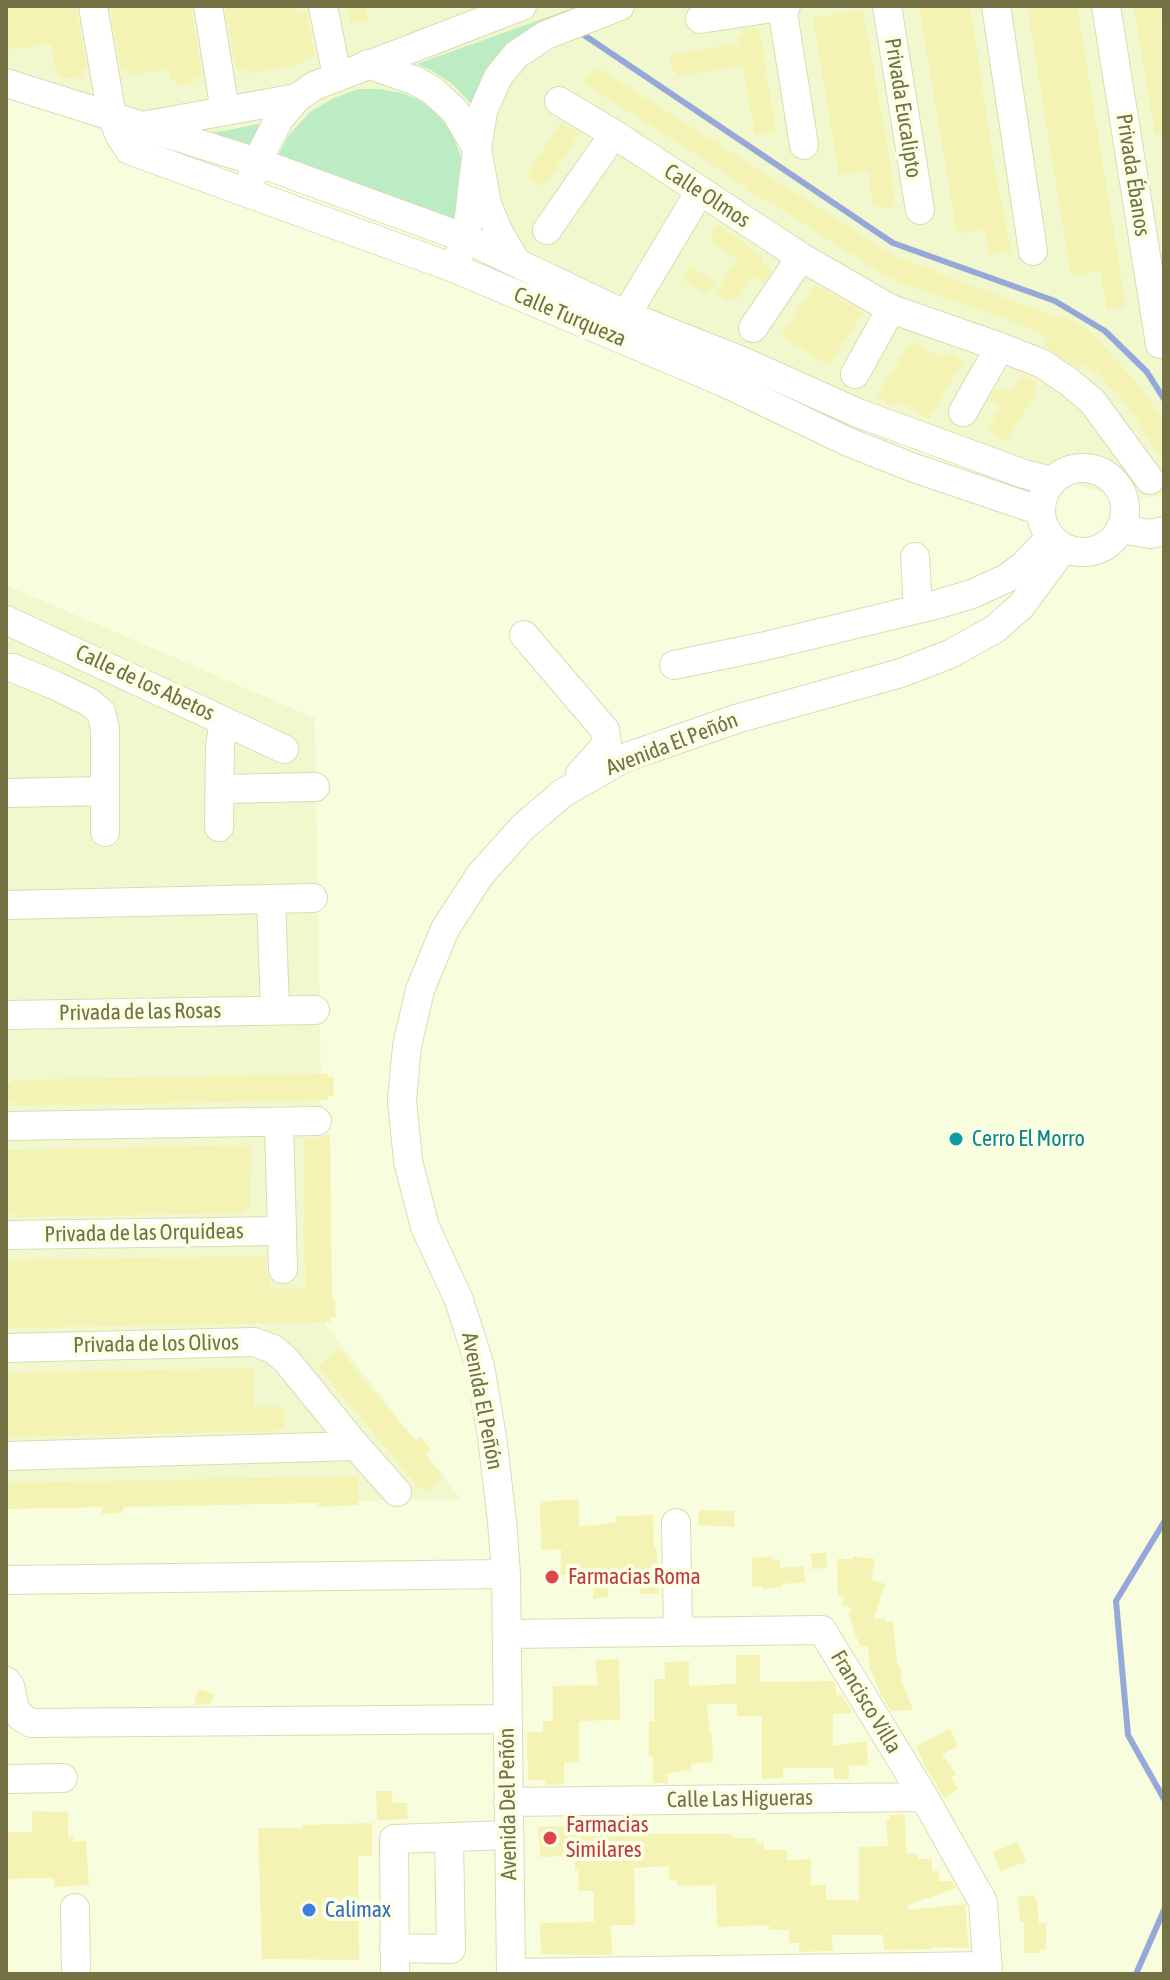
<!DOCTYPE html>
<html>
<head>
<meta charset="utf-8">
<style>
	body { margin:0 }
	#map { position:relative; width:1170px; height:1980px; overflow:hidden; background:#f8fedd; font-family:"Asap Condensed",sans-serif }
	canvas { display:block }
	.frame { position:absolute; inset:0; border:8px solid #747144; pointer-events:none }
</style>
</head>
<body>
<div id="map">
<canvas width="1170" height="1980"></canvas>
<div class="frame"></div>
</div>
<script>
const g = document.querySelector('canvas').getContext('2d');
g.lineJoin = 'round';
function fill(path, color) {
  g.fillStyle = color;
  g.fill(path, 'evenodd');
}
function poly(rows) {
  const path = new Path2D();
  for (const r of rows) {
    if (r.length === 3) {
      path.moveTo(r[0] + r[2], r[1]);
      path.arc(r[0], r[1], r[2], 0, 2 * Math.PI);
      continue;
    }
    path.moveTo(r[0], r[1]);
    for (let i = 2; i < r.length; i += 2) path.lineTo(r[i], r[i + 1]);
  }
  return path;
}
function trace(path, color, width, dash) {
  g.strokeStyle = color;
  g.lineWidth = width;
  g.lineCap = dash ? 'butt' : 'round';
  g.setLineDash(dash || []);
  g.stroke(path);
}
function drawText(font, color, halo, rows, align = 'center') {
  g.font = font + ' "Asap Condensed",sans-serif';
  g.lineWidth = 8;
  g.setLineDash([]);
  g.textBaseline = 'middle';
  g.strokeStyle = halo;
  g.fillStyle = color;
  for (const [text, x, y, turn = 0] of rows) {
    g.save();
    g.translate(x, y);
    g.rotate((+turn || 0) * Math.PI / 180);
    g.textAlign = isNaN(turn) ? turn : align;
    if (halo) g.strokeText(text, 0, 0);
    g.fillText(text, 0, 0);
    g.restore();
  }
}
fill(poly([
	[6,6,1164,6,1164,495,1129,501,926,437,6,69],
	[6,585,315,718,325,1324,461,1499,6,1509]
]), '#f2f8ce');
fill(poly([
	[578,6,603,6,530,35,474,106,451,83,431,70,417,64],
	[359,89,380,89,402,93,421,101,440,117,452,133,462,160,457,226,277,158,288,136,310,112,334,98],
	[268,122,252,152,186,134,224,131]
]), '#bbecc4');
trace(poly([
	[578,31,893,243,1055,301,1105,331,1147,372,1164,399],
	[1164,1522,1116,1601,1128,1735,1164,1799],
	[1136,1974,1164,1910]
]), '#96a8da', 6);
fill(poly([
	[6,6,76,6,87,70,82,70,83,76,61,79,61,73,56,74,51,43,11,50,10,45,6,46],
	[110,6,191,6,202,76,194,78,194,83,176,86,175,80,171,81,169,69,132,75,131,69,121,71],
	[225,6,295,6,296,14,307,12,315,57,303,58,304,64,287,67,245,74,244,69,236,71],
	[347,6,366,6,368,20,350,23],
	[919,6,970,6,995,171,1011,251,990,255,984,229,957,234],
	[1027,6,1077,6,1126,307,1107,310,1102,283,1102,271,1071,276],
	[1134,6,1164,6,1164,29,1160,29,1164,57,1164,134,1155,135],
	[863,9,890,163,895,206,879,209,878,204,873,205,868,170,839,175,813,18],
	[759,27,776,131,755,135,743,65,677,77,677,72,673,72,670,55,739,43,738,35,743,34,742,30],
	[600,69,893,255,1060,319,1062,315,1086,329,1102,342,1101,344,1136,382,1164,420,1164,462,1142,429,1134,413,1132,414,1123,400,1122,400,1116,391,1114,392,1096,371,1094,373,1085,364,1080,369,1044,346,1049,338,1012,321,908,286,882,274,779,208,746,190,747,188,685,147,583,83,593,70,597,72],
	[560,123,580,133,544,187,527,176],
	[718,224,763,257,760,261,772,270,763,283,754,277,752,279,749,278,736,301,732,298,729,302,716,293,737,259,712,242,714,239,710,236],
	[689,266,715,281,707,294,682,279],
	[814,284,863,312,829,366,781,336],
	[912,341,941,358,943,354,947,357,950,353,963,362,928,419,898,401,894,407,876,396],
	[1022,374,1037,382,1035,387,1038,389,1006,441,987,430,1001,407,989,400,996,389,1011,392],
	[328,1074,328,1077,333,1077,334,1096,328,1096,328,1100,13,1106,13,1102,6,1102,6,1083,13,1083,13,1080],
	[330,1134,332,1299,335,1299,336,1318,330,1318,330,1322,6,1328,6,1260,266,1256,266,1269,270,1280,270,1289,305,1289,304,1138,317,1138],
	[251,1145,252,1172,249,1172,249,1209,243,1209,243,1213,23,1217,14,1217,14,1213,6,1213,6,1150],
	[338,1349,415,1441,420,1436,431,1450,425,1454,441,1473,438,1475,441,1479,427,1491,424,1487,421,1490,318,1366],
	[253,1368,254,1407,279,1406,279,1409,284,1409,284,1429,279,1429,279,1431,6,1437,6,1373],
	[358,1476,358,1505,317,1507,317,1503,124,1507,122,1513,102,1514,102,1507,9,1509,9,1506,6,1506,6,1487,9,1487,9,1483],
	[579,1500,579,1527,616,1522,616,1516,653,1515,654,1548,656,1548,657,1557,659,1594,640,1594,640,1580,608,1582,608,1597,593,1599,593,1575,561,1575,561,1549,541,1550,540,1501],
	[699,1510,734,1511,734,1527,698,1525],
	[811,1553,826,1553,827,1568,812,1569],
	[772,1556,772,1560,780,1559,780,1568,804,1566,805,1582,783,1584,782,1587,763,1589,763,1586,752,1587,752,1558],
	[854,1556,875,1559,871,1580,885,1584,874,1619,885,1618,885,1622,893,1621,897,1662,903,1676,900,1677,913,1710,891,1711,880,1693,869,1665,868,1645,861,1647,855,1634,849,1615,852,1608,842,1605,844,1597,838,1596,837,1559,853,1559],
	[736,1655,760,1655,760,1682,833,1681,836,1685,836,1695,842,1695,853,1713,833,1714,833,1746,867,1741,868,1765,849,1766,849,1779,834,1779,834,1768,783,1768,783,1778,762,1779,762,1716,737,1716,737,1704,707,1704,710,1734,712,1734,713,1762,691,1764,691,1769,667,1774,668,1783,653,1783,653,1756,649,1756,649,1721,654,1721,654,1679,665,1679,664,1662,689,1661,689,1686,736,1684],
	[619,1659,620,1720,579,1721,579,1762,564,1763,564,1784,545,1785,545,1780,528,1780,527,1732,543,1732,543,1721,553,1721,553,1686,597,1685,596,1660],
	[198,1689,214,1694,211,1704,194,1705],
	[950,1729,958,1746,942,1754,956,1774,951,1777,958,1789,945,1799,925,1766,916,1746],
	[376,1791,392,1791,393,1803,407,1803,408,1819,377,1820],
	[32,1811,68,1812,68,1837,73,1836,73,1842,86,1841,89,1885,54,1887,54,1878,6,1879,6,1832,32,1832],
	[905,1814,906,1854,918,1854,918,1859,932,1859,932,1871,939,1871,939,1881,952,1881,956,1888,908,1905,909,1910,965,1904,969,1948,932,1947,932,1949,884,1950,883,1935,832,1935,833,1951,799,1952,799,1943,789,1943,789,1930,769,1930,769,1925,717,1927,716,1885,677,1886,677,1880,669,1880,669,1866,634,1868,635,1925,611,1925,612,1955,541,1954,540,1923,594,1922,594,1891,579,1891,578,1870,575,1870,575,1857,570,1858,569,1856,540,1857,538,1827,570,1826,570,1829,634,1829,634,1834,732,1834,732,1837,738,1838,756,1838,756,1843,764,1843,764,1850,787,1850,787,1860,811,1859,811,1885,826,1885,826,1900,859,1900,859,1847,888,1846,886,1819,890,1819,890,1815],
	[372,1823,372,1856,358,1856,359,1960,262,1959,258,1828,302,1828,302,1825],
	[1018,1842,1026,1862,1000,1871,993,1852],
	[1034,1895,1034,1900,1037,1900,1039,1923,1046,1923,1046,1950,1039,1950,1039,1953,1024,1953,1024,1922,1020,1922,1018,1897]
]), '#f5f3b3');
const minor = poly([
	[93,6,112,117,120,136,129,150,454,268,723,382,846,441,914,468,1041,511],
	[208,6,225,111],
	[323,6,337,76],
	[887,6,920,210],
	[996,6,1033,251],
	[1106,6,1160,344],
	[782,7,804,145],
	[700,19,786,6],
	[368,64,416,81,432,90,455,111,477,149,487,204,499,233,515,260],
	[6,83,257,162,465,238,626,315,742,361,858,413,1024,474,1053,481],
	[559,101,614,134,801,257,891,309,1000,347,1043,364,1069,382,1092,401,1150,480],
	[148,125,297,98],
	[251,180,257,162,279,119,297,98,314,86,522,6],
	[547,230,614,134],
	[459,255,465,238,469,217,477,149,483,111,498,77,516,55,546,35,620,6],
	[626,315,700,191],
	[753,328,801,257],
	[855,374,891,309],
	[963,412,1000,347],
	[1083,510,42],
	[1120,529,1150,534,1164,531],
	[915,557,918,609],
	[6,620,284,749],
	[524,635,605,730,607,744,580,774],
	[674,665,761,647,935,605,972,594,1007,578,1024,565,1051,537],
	[6,668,13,668,54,685,89,702,101,712,105,729,105,832],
	[220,789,315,787],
	[6,793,105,791],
	[219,827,220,746,224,721],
	[271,899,275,1010],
	[6,905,313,898],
	[6,1015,315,1010],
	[279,1122,283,1269],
	[6,1126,317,1121],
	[6,1235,282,1231],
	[6,1348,254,1342,273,1349,286,1360,356,1446,397,1492],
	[6,1456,356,1446],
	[676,1523,678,1630],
	[6,1580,506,1574],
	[507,1634,822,1630,924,1797,983,1902,988,1974],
	[6,1681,10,1686,15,1709,21,1717,31,1723,507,1719],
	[6,1779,63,1778],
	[508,1802,924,1797],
	[75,1908,76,1974],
	[394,1948,451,1949,449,1838],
	[511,1973,988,1966],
	[395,1974,394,1839,509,1835],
	[511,1974,506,1574,502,1521,492,1437,480,1366,459,1300,425,1227,408,1161,402,1100,407,1046,420,990,445,929,480,875,523,827,563,793,624,758,736,719,901,673,950,654,995,629,1021,606,1064,548]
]);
trace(minor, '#dadcb4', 30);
trace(minor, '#fff', 28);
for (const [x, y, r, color] of [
	[956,1139,8,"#0f9aa8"],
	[552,1577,8,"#e0444e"],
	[550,1838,8,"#e0444e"],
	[309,1910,8,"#3f7fe0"]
]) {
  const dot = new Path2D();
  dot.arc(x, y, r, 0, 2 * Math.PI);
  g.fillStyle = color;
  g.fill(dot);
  trace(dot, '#faffe5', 3);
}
drawText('22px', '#747144', '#faffe5', [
	["Privada Eucalipto",903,108,81],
	["Privada Ébanos",1133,175,81],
	["Calle Olmos",707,196,33],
	["Calle Turqueza",570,317,23],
	["Calle de los Abetos",145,683,25],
	["Avenida El Peñón",672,744,-21],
	["Privada de las Rosas",140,1012,-1],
	["Privada de las Orquídeas",144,1233,-1],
	["Privada de los Olivos",156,1344,-1],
	["Avenida El Peñón",482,1401,79],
	["Francisco Villa",866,1702,59],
	["Calle Las Higueras",740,1799,-1],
	["Avenida Del Peñón",508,1804,-91]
]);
drawText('22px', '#0d838f', '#faffe5', [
	["Cerro El Morro",972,1139]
], 'left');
drawText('22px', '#be3a42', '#faffe5', [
	["Farmacias Roma",568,1577],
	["Farmacias",566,1825],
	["Similares",566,1850]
], 'left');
drawText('22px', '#366cbe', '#faffe5', [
	["Calimax",325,1910]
], 'left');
</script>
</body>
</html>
